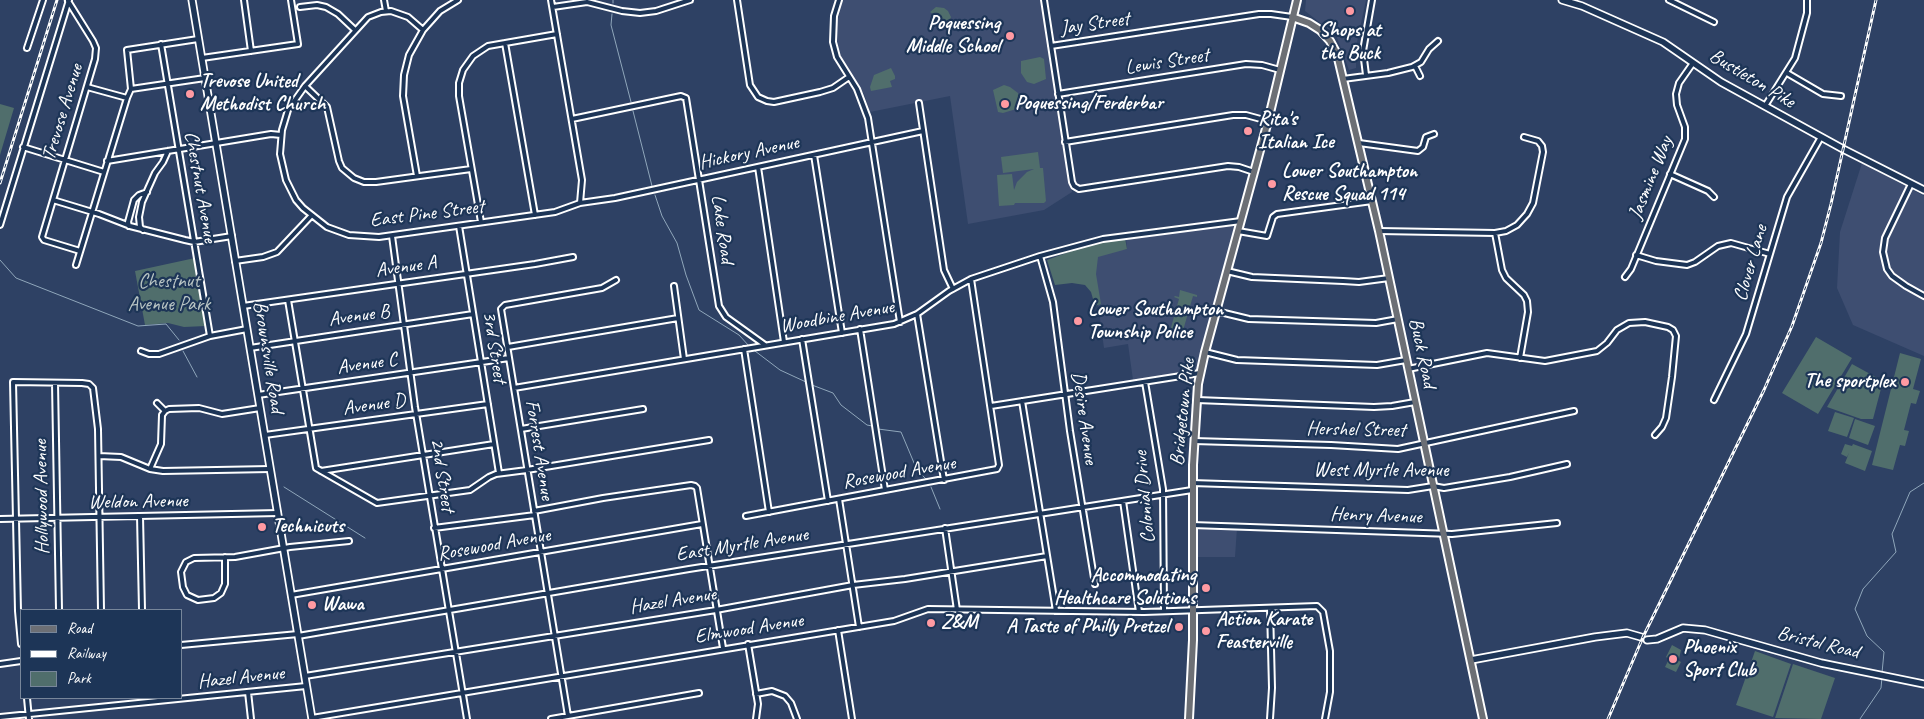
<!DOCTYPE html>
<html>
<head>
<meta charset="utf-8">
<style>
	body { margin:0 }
	#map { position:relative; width:1924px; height:719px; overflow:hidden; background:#2e4164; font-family:Caveat,sans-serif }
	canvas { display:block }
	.legend { position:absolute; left:20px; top:609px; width:162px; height:90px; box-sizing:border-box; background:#1d3557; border:1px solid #77869a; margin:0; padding:6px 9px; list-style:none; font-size:15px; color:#fff }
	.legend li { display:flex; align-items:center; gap:10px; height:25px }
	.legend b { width:25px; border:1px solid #77869a }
</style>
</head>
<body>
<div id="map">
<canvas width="1924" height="719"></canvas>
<ul class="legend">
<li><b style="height:6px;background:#6c6f75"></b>Road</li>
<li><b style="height:6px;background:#fff"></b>Railway</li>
<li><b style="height:14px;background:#506e6c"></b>Park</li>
</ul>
</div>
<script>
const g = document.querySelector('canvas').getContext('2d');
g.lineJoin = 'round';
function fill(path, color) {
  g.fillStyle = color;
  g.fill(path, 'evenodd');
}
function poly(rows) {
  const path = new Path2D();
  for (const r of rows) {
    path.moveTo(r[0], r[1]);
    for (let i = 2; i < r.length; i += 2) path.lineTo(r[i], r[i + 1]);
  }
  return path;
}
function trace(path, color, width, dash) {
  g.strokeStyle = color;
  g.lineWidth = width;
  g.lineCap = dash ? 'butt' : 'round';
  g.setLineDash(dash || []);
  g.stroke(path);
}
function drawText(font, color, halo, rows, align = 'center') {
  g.font = font + ' Caveat,sans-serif';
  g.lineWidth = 4.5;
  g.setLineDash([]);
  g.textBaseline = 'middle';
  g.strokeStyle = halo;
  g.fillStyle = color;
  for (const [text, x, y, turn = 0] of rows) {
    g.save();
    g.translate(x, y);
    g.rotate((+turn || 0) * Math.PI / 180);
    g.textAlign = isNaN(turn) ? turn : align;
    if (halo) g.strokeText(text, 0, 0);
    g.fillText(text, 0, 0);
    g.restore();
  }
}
fill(poly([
	[843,0,1042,0,1072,192,1044,210,968,224,950,96,870,112,864,94,842,59,838,45,836,26],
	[1306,0,1366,0,1356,47,1356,68,1349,70,1336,35,1305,11],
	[1862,163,1924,196,1924,356,1853,325,1837,288,1840,232],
	[1238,223,1198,370,1133,380,1128,344,1104,348,1091,254,1127,249,1126,238],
	[1197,527,1237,528,1235,557,1197,557]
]), '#3e4e71');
fill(poly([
	[936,7,944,8,948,11,951,17,948,26,930,12],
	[1040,57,1044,59,1046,79,1034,84,1027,82,1021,73,1021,61],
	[891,68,895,76,895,79,890,81,892,87,871,91,870,87,874,75],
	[1004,85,1010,87,1018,93,1023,107,1003,113,998,112,993,90],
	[0,104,14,108,0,155],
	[1038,152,1040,168,1043,168,1046,201,1044,203,1015,203,1014,205,999,206,997,175,1012,174,1014,190,1017,182,1027,172,1034,169,1003,173,1001,157],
	[1125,238,1127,249,1098,257,1096,274,1101,304,1095,306,1091,292,1085,285,1072,283,1055,285,1047,260,1088,245],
	[195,258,206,326,184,327,168,323,145,325,135,271],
	[1180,290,1197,295,1197,297,1193,296,1182,334,1179,333,1181,326,1176,324,1173,332,1170,331,1179,299,1174,297,1175,296,1179,297],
	[1816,337,1852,358,1818,414,1782,393],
	[1900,353,1921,359,1913,389,1920,391,1916,404,1911,403,1904,430,1909,431,1905,446,1900,445,1893,470,1872,465],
	[1852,364,1883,381,1873,419,1861,419,1827,407],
	[1835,412,1854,418,1847,437,1828,431],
	[1855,419,1875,426,1868,445,1849,438],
	[1845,444,1852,446,1853,444,1872,451,1865,471,1845,463,1849,453,1847,457,1841,454],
	[1672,645,1681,650,1679,659,1676,659,1681,662,1676,672,1665,667,1669,659,1666,657],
	[1755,651,1791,664,1773,717,1736,705],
	[1793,664,1835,678,1821,719,1775,718]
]), '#506e6c');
trace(poly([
	[613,3,613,0],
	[612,14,611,25,631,102],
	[633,111,652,186],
	[655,195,662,216,677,243,686,275,699,310,739,335,749,346],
	[0,260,16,278,138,326,166,324,179,340],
	[183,351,197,377],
	[755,351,780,370,806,382],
	[812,385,833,393,841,405,867,425,872,426],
	[878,429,901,432,917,470,927,480],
	[284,487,365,538],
	[931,487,940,509],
	[1882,673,1884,652,1867,636,1855,609,1863,589,1896,552,1892,534,1910,492,1924,483],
	[1860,719,1881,688,1882,677]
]), '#90a7bb', 1);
const street = poly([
	[244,0,251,51],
	[384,0,386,11],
	[551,0,582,180,580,203],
	[737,0,750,85,758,97,767,101,774,102,820,92,833,88,849,77],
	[839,0,834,16,833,42,837,57,857,89,868,118,900,322],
	[1044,0,1072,182,1074,186,1079,189,1228,166,1239,167,1254,172],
	[1669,0,1714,22],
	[68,1,93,41,96,48,95,59,42,237,44,240,80,251],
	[300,7,317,5,326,7,338,14,355,30],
	[553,7,587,2,622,11,640,13,656,11,690,0],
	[423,30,408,17,391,11,381,12,368,17,305,86,288,110,282,130,280,154,286,180,296,200,303,208,327,227,349,235,379,237,555,212,580,203,615,198,923,131],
	[505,43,535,215],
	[161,44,210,336],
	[1051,46,1259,14,1271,14,1292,17],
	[27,48,43,0],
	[202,58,298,44,291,0],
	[1415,66,1420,76],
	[1787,73,1823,94,1841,96],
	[1366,75,1363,51,1372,0],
	[1343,79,1388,73,1412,67,1421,62,1429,49,1438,41],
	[305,86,327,107,339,161,342,168,354,178,364,182,376,182,471,169],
	[87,87,127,98],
	[131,89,205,78],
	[1058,94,1246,64,1262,65,1280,70],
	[919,103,944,270,953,289],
	[1765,106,1795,58,1807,13,1807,0],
	[572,119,681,96,686,98,719,306,726,317,765,345],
	[1065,142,1233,115,1246,115,1268,121],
	[1359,143,1418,151,1423,147,1426,137,1434,134],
	[23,147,104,172],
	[814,155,842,333],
	[107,161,271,134,281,135],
	[758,167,784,342],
	[1670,174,1708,191,1714,197],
	[417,176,403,96,404,75,409,55,423,30,440,11,458,0],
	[1911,184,1885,238,1883,252,1887,269,1892,276,1906,286,1924,296],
	[53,200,99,214,130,226,185,240,194,242,232,236],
	[481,222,459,96,459,83,463,70,473,56,488,46,557,34],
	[0,225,69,0],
	[129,226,128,222,134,200,139,195,147,192],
	[459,226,499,473],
	[143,230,140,227,139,217,142,202,155,173,163,162,168,151],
	[1238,231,1267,236,1273,217,1277,214,1372,201],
	[1379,231,1495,233,1506,231,1517,225,1527,214,1533,203,1543,152,1542,146,1538,141,1524,137],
	[1495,233,1502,270,1506,278,1524,295,1527,301,1528,312,1520,358],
	[392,236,415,407,467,719],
	[1636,255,1656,261,1687,265,1695,262,1718,246,1731,243,1770,254],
	[1040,256,1053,302,1070,431,1095,584],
	[235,261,263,257,277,252,311,216],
	[76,265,127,98,131,89,127,50,198,39],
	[1227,271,1252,277,1343,281,1359,282,1389,278],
	[1625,277,1631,269,1685,139,1685,127,1677,105,1676,94,1679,83,1693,63],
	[674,286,684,359],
	[288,300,316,468,377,503,470,490,489,477,496,474,527,470,709,440],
	[243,306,535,264,573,257],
	[1216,311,1249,319,1376,323,1398,319],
	[917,314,944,480],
	[860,329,885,490],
	[802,339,828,501],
	[508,347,678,318],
	[250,348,473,314],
	[744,349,769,512],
	[141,351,149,354,159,354,210,336,247,329],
	[1205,352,1237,360,1377,365,1406,360],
	[1408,369,1487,353,1545,361,1597,351,1607,343,1617,330,1629,323,1645,322,1668,327,1673,330,1676,336,1672,377,1666,418,1662,427,1655,435],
	[1145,382,1163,489,1164,611],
	[55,383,59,610],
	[514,388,894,324,917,314,949,291,971,279,1040,256,1103,239,1241,221],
	[258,395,509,358],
	[1197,400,1374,407,1392,406,1415,402],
	[1714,400,1746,334,1787,197,1821,137],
	[1022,401,1056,611],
	[157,403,165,411],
	[991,406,1200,373],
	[165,411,169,409,199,408,222,414,260,408],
	[521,429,643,409],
	[265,435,488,404],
	[1194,441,1331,445,1398,449,1574,411],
	[99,456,121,457,150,469,163,471,270,469],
	[150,469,161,444,162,415,165,411],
	[321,471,494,444],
	[1192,483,1408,490,1433,486,1444,488,1510,477,1567,464],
	[839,499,859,627],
	[1123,501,1139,612],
	[534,511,603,498,691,485,695,486,697,488,723,648],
	[140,516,142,610],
	[746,516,997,469,999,465,971,279],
	[0,519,278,513],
	[1192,525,1452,534,1557,523],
	[434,528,535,515],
	[945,528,957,610],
	[225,557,225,584,221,593,214,598,198,600,187,595,183,587,181,572,186,562,194,558,235,557,290,547,349,541],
	[291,595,702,524],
	[1270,608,1272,688,1270,719],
	[838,630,852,719],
	[298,636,689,569,1192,490],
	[21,644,18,611,13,382,82,383,89,384,93,388,98,429,101,610],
	[748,644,758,704,756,719],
	[181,645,298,634],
	[0,664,21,661],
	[305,676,716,610,853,585,905,579,1047,556],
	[248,692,251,719],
	[756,694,772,691,785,696,791,703,797,719],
	[27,698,29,719],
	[568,716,501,309,505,305,602,288,616,280],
	[0,717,306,686],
	[312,718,894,621,928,609,1144,612,1317,606,1323,612,1330,651,1330,692,1325,719],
	[551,719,699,693]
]);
const secondary = poly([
	[192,0,312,719],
	[1562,0,1582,6,1663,42,1721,82,1843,149,1924,190],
	[1647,640,1657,639,1683,628,1705,630,1821,663,1924,684],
	[1471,660,1595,637,1627,633,1641,637]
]);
const primary = poly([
	[1292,17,1309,23,1320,30,1330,41,1337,54,1379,231,1483,719],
	[1189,719,1193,640,1193,465,1198,384,1205,352,1268,121,1297,0]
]);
trace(street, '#fff', 8);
trace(secondary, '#fff', 9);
trace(primary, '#fff', 10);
trace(street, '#1d3557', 4);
trace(secondary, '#1d3557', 5.5);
trace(primary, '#6c6f75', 6);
const rail = poly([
	[0,183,57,0],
	[1608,719,1643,637,1764,390,1792,326,1821,243,1831,204,1876,0]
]);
trace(rail, '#fff', 3);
trace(rail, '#1d3557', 1, [4]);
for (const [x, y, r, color] of [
	[1350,11,5,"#ff9aa2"],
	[1010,36,5,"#ff9aa2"],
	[190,94,5,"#ff9aa2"],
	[1005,104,5,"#ff9aa2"],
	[1248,131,5,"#ff9aa2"],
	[1272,184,5,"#ff9aa2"],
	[1078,321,5,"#ff9aa2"],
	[1905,382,5,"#ff9aa2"],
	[262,527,5,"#ff9aa2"],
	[1206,588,5,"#ff9aa2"],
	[312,605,5,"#ff9aa2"],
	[931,623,5,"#ff9aa2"],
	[1179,627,5,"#ff9aa2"],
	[1206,631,5,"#ff9aa2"],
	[1673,659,5,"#ff9aa2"]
]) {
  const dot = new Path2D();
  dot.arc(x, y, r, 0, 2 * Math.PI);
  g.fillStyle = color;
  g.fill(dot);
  trace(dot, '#1d3557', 2);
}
drawText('bold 20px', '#fff', '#1d3557', [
	["Poquessing",1000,24,"right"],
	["Middle School",1000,47,"right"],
	["Shops at",1350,31,"center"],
	["the Buck",1350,54,"center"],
	["Trevose United",200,82],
	["Methodist Church",200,105],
	["Poquessing/Ferderbar",1015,104],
	["Rita's",1258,120],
	["Italian Ice",1258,143],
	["Lower Southampton",1282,172],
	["Rescue Squad 114",1282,195],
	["Lower Southampton",1088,310],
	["Township Police",1088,333],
	["The sportplex",1895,382,"right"],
	["Technicuts",272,527],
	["Accommodating",1196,576,"right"],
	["Healthcare Solutions",1196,599,"right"],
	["Wawa",322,605],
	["Action Karate",1216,620],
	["Feasterville",1216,643],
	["Z&M",941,623],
	["A Taste of Philly Pretzel",1169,627,"right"],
	["Phoenix",1683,648],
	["Sport Club",1683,671]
], 'left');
drawText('20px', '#fff', '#1d3557', [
	["Jay Street",1095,24,-8],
	["Lewis Street",1167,62,-9],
	["Bustleton Pike",1752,79,31],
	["Trevose Avenue",63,112,-73],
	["Hickory Avenue",749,153,-12],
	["Jasmine Way",1651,178,-68],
	["Chestnut Avenue",200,187,80],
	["East Pine Street",427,214,-7],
	["Lake Road",722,229,82],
	["Clover Lane",1751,263,-74],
	["Avenue A",406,267,-8],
	["Avenue B",359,316,-8],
	["Woodbine Avenue",837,317,-10],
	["3rd Street",494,347,81],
	["Buck Road",1422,353,78],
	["Brownsville Road",268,357,81],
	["Avenue C",367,364,-8],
	["Avenue D",374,405,-8],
	["Bridgetown Pike",1183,412,-84],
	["Desire Avenue",1084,418,82],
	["Hershel Street",1356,430,1],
	["Forrest Avenue",539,450,81],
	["West Myrtle Avenue",1381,471],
	["Rosewood Avenue",899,473,-10],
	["2nd Street",442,475,81],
	["Hollywood Avenue",42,497,-91],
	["Colonial Drive",1145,497,-95],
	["Weldon Avenue",138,502,-1],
	["Henry Avenue",1376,516,2],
	["Rosewood Avenue",494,545,-10],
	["East Myrtle Avenue",742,545,-9],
	["Hazel Avenue",673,601,-9],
	["Elmwood Avenue",749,629,-9],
	["Bristol Road",1818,643,14],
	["Hazel Avenue",241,678,-6]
]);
drawText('20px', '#b9c5c4', '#1d3557', [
	["Chestnut",169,282],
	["Avenue Park",169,305]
]);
</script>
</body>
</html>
